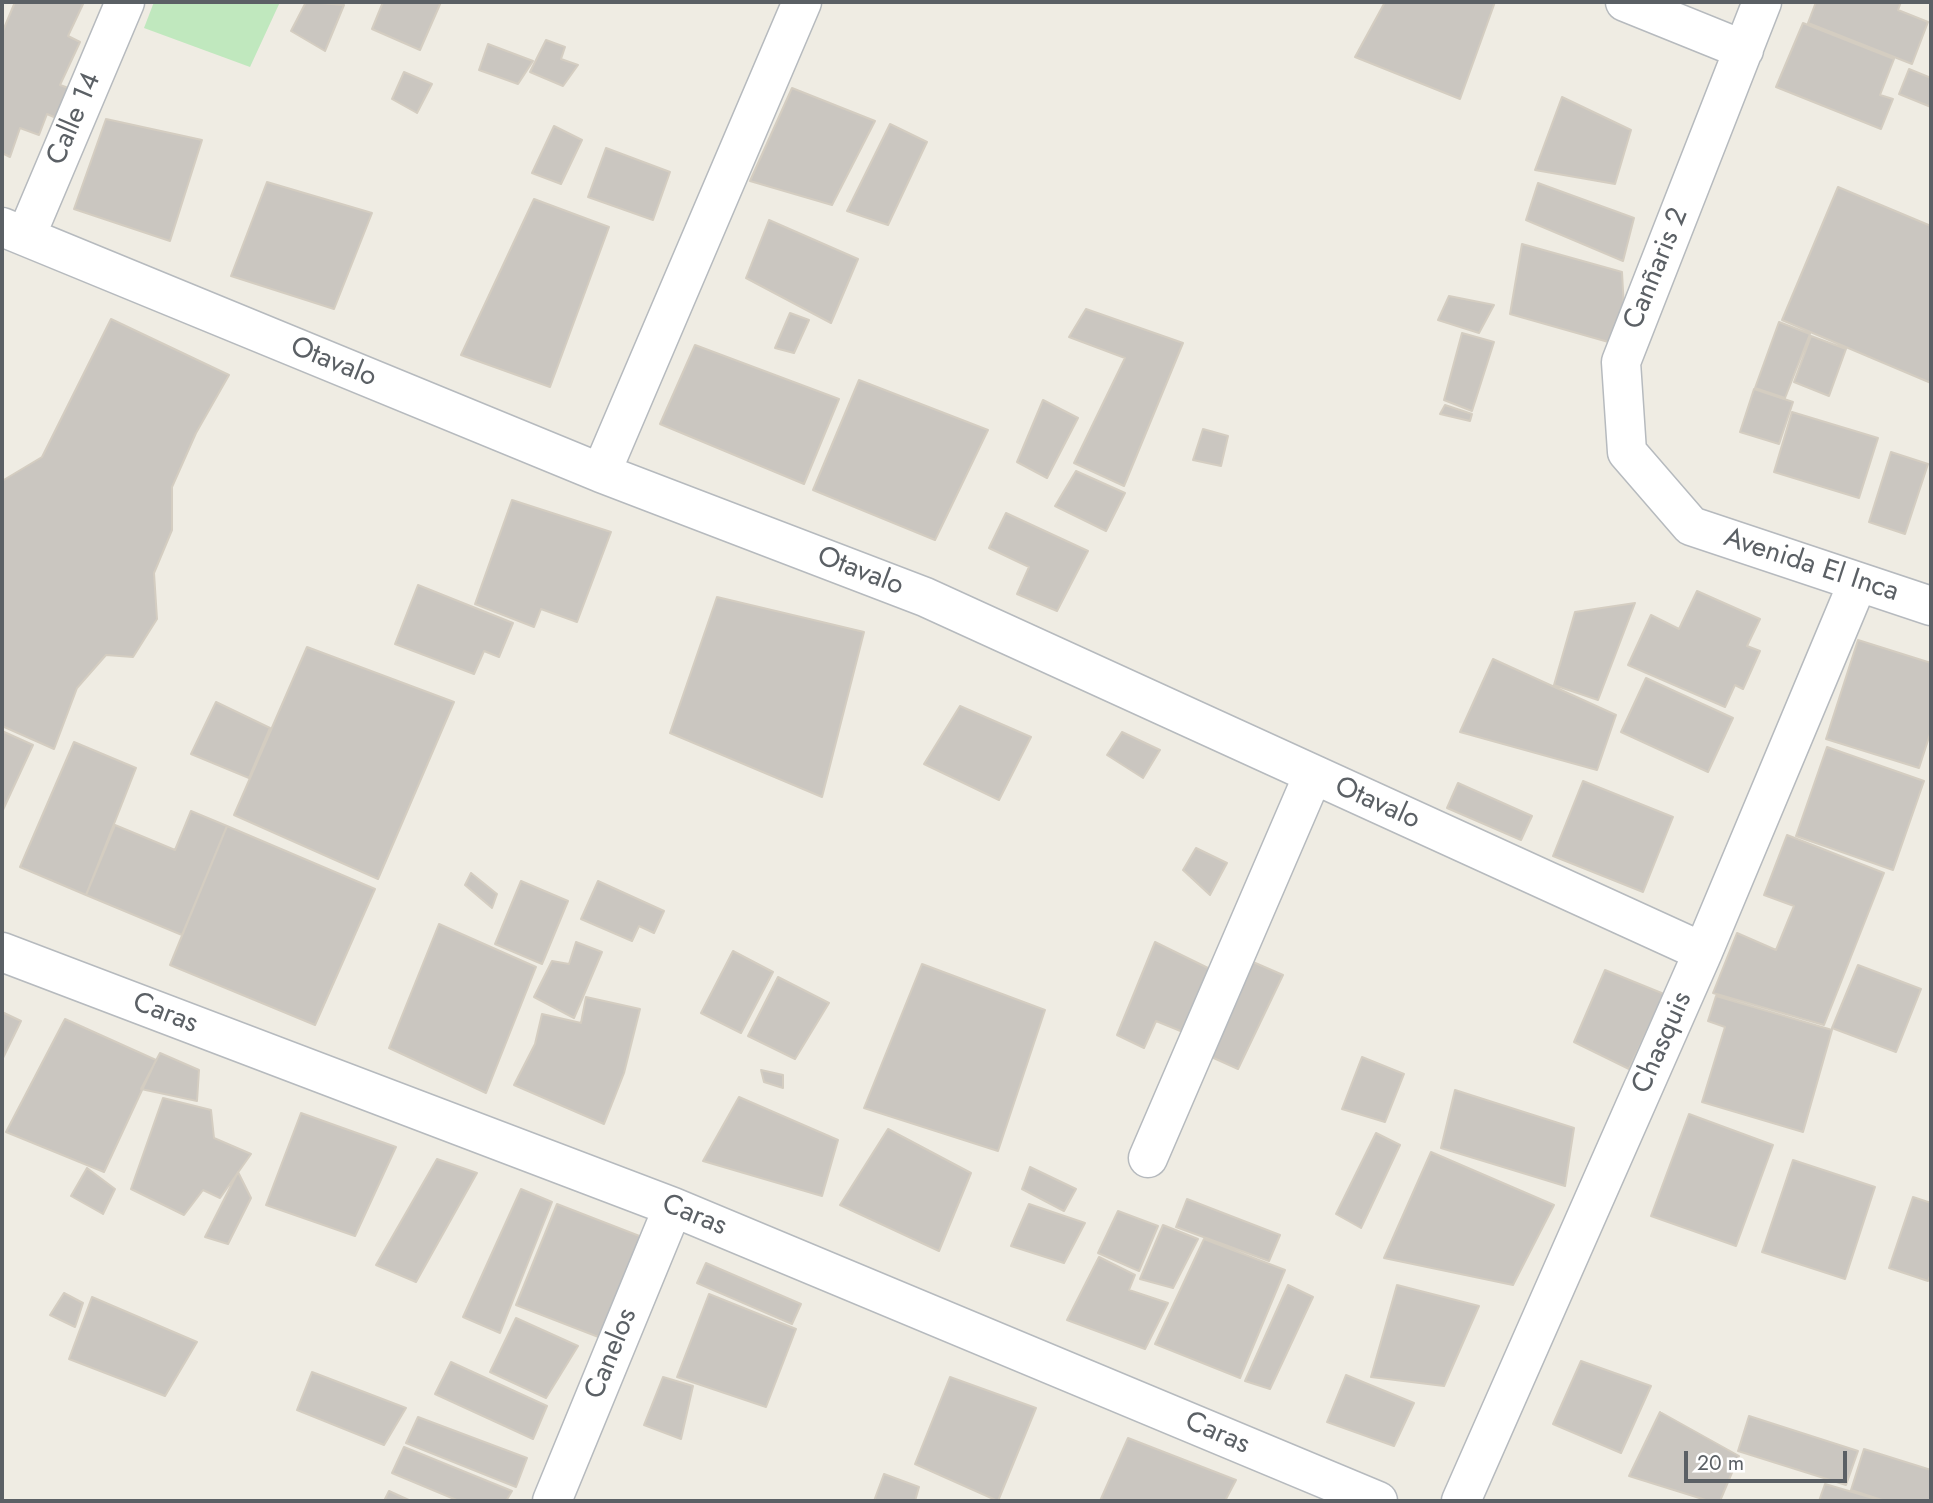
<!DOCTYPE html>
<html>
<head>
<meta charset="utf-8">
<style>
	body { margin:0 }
	#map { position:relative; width:1933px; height:1503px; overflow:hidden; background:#efece3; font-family:Jost,sans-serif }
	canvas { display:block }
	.frame { position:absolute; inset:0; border:4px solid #5b6065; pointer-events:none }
	.scale { position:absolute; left:1684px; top:1451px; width:163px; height:32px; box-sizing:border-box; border:4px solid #5b6065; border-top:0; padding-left:9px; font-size:21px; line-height:24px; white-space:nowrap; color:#5b6065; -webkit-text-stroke:5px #fff; paint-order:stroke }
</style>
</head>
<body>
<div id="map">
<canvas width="1933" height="1503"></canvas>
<div class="frame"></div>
<div class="scale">20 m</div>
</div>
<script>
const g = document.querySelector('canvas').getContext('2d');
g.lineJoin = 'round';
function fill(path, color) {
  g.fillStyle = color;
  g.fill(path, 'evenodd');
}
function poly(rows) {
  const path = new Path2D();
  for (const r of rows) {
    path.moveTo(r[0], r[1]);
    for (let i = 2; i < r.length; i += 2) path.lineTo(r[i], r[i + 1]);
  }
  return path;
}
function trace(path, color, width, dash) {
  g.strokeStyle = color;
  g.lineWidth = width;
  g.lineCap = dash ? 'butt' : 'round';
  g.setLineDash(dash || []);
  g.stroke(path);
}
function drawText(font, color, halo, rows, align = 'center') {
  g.font = font + ' Jost,sans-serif';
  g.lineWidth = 5;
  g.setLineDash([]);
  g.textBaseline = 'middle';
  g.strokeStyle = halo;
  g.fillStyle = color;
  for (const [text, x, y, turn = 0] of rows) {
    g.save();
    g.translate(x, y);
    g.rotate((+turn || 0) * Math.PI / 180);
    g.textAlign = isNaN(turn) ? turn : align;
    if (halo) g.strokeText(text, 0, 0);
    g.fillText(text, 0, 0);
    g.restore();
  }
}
fill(poly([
	[154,2,280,2,250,67,144,28]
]), '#c0e8be');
const building = poly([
	[15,2,84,2,68,36,80,42,60,85,77,91,63,121,47,114,39,135,20,128,10,157,2,153,2,33,15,2],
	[306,2,344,5,325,51,291,31,306,2],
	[383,2,441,2,420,50,372,29,383,2],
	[1385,2,1495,2,1460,99,1355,57,1385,2],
	[1816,2,1901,2,1898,10,1928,22,1912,64,1808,23,1816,2],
	[1803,23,1894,59,1880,95,1893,99,1881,129,1776,87,1803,23],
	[546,40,565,47,561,59,578,65,563,86,530,72,546,40],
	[488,44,533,61,518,84,479,70,488,44],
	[1909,69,1931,78,1931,107,1899,94,1909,69],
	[404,72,432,84,417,113,392,99,404,72],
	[792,88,875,121,832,205,750,181,792,88],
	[1562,97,1631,130,1615,184,1535,170,1562,97],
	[106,119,202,140,170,241,74,209,106,119],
	[890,124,927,142,888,225,847,211,890,124],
	[554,126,582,140,561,184,532,173,554,126],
	[606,148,670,172,653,220,588,197,606,148],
	[267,182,372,213,334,309,231,276,267,182],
	[1538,183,1634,218,1623,261,1526,220,1538,183],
	[1838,187,1931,226,1931,383,1782,320,1838,187],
	[534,199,609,227,550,387,461,355,534,199],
	[769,220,858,259,831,323,746,278,769,220],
	[1522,244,1622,272,1626,347,1510,314,1522,244],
	[1449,296,1494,305,1479,333,1438,320,1449,296],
	[1086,309,1183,343,1124,486,1074,463,1125,358,1069,337,1086,309],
	[790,313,809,320,794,353,775,348,790,313],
	[111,319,229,375,196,433,172,487,172,530,154,573,157,619,133,657,106,655,77,688,54,749,2,726,2,481,42,457,111,319],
	[1779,322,1810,334,1785,398,1755,388,1779,322],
	[1462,333,1494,342,1472,411,1444,400,1462,333],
	[1811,336,1846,349,1829,396,1794,382,1811,336],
	[695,345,839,399,804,484,660,424,695,345],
	[859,380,988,430,935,540,813,490,859,380],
	[1754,389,1793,402,1779,444,1740,432,1754,389],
	[1043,400,1078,418,1047,478,1017,462,1043,400],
	[1445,405,1472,414,1470,421,1440,414,1445,405],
	[1792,412,1878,438,1859,498,1774,472,1792,412],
	[1203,429,1228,436,1221,466,1193,460,1203,429],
	[1891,452,1928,464,1905,534,1869,522,1891,452],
	[1076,471,1125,493,1106,531,1055,506,1076,471],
	[512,500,611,532,577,622,541,609,534,627,475,604,512,500],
	[1006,513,1088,551,1057,611,1017,594,1029,567,989,548,1006,513],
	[418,585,513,623,499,657,484,651,474,674,395,644,418,585],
	[1697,591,1760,619,1747,646,1760,651,1743,689,1735,685,1725,707,1628,665,1651,615,1679,629,1697,591],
	[717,597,864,632,822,797,670,733,717,597],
	[1635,603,1598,700,1554,685,1575,612,1635,603],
	[1858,640,1931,663,1931,731,1919,768,1826,739,1858,640],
	[307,647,454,702,378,879,234,815,307,647],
	[1493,659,1616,715,1597,770,1460,732,1493,659],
	[1646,678,1733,718,1708,772,1621,732,1646,678],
	[216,702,270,728,249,778,191,754,216,702],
	[960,706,1031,737,999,800,924,764,960,706],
	[2,731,33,745,2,812,2,731],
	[1122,732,1160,750,1143,778,1107,755,1122,732],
	[74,742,136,768,86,895,20,867,74,742],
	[1827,747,1924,781,1893,870,1796,836,1827,747],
	[1583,781,1673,817,1643,892,1553,856,1583,781],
	[1458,783,1532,816,1521,840,1447,808,1458,783],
	[191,811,227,826,182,935,86,895,115,825,175,850,191,811],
	[227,826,375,889,315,1025,170,965,227,826],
	[1787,835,1884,873,1824,1025,1713,993,1737,933,1776,950,1794,906,1764,895,1787,835],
	[1196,848,1227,863,1210,895,1183,870,1196,848],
	[471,873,497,894,492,908,465,885,471,873],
	[521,881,568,901,542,964,495,944,521,881],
	[598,881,664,911,654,933,639,926,632,941,581,919,598,881],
	[439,924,536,967,486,1093,389,1048,439,924],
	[576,942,602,952,574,1018,534,997,552,961,569,964,576,942],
	[1155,942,1212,970,1183,1032,1156,1021,1144,1048,1117,1035,1155,942],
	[733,951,773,972,741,1033,701,1013,733,951],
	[1253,962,1283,975,1238,1069,1207,1055,1253,962],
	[922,964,1045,1010,998,1151,864,1108,922,964],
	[1858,965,1921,989,1896,1052,1832,1028,1858,965],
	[1605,970,1664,994,1629,1069,1574,1042,1605,970],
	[778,977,829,1003,795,1059,748,1036,778,977],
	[1716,996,1832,1030,1803,1132,1702,1102,1725,1027,1708,1021,1716,996],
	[586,997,640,1009,624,1073,604,1124,514,1085,535,1044,542,1014,581,1023,586,997],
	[2,1012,21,1021,2,1060,2,1012],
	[65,1019,156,1060,104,1172,6,1132,65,1019],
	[160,1053,199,1070,197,1101,141,1089,160,1053],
	[1362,1057,1404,1074,1385,1122,1342,1109,1362,1057],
	[761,1070,783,1075,783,1088,764,1082,761,1070],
	[1455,1090,1574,1128,1565,1186,1441,1148,1455,1090],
	[739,1097,838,1140,822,1196,703,1161,739,1097],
	[163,1098,211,1110,214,1138,251,1154,220,1198,203,1190,184,1215,131,1189,163,1098],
	[301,1113,396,1147,355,1236,266,1205,301,1113],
	[1689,1114,1773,1145,1736,1246,1651,1216,1689,1114],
	[888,1129,971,1173,939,1251,840,1205,888,1129],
	[1376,1133,1400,1145,1361,1228,1336,1214,1376,1133],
	[1431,1152,1554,1205,1513,1285,1384,1258,1431,1152],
	[437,1159,477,1173,416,1282,376,1265,437,1159],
	[1793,1160,1875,1187,1845,1279,1762,1252,1793,1160],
	[1030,1167,1076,1189,1064,1211,1022,1189,1030,1167],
	[87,1168,115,1189,103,1214,71,1196,87,1168],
	[238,1172,251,1198,228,1244,205,1237,238,1172],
	[521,1189,552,1202,500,1333,463,1317,521,1189],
	[1913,1197,1931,1203,1931,1273,1928,1281,1889,1268,1913,1197],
	[1187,1199,1280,1235,1269,1261,1176,1227,1187,1199],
	[557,1204,642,1237,601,1338,516,1305,557,1204],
	[1029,1204,1085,1223,1064,1263,1011,1246,1029,1204],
	[1118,1211,1158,1226,1139,1271,1098,1253,1118,1211],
	[1163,1225,1198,1239,1173,1288,1140,1279,1163,1225],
	[1204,1239,1285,1270,1240,1378,1155,1344,1204,1239],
	[1099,1257,1135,1275,1129,1290,1168,1303,1145,1349,1067,1320,1099,1257],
	[706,1263,801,1304,792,1324,697,1283,706,1263],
	[1288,1285,1313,1297,1270,1389,1245,1381,1288,1285],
	[1397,1285,1479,1306,1444,1386,1371,1377,1397,1285],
	[64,1293,83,1303,75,1327,50,1315,64,1293],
	[709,1294,796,1329,766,1407,677,1377,709,1294],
	[92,1297,197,1342,165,1396,69,1359,92,1297],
	[516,1318,578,1346,546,1398,490,1372,516,1318],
	[1581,1361,1651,1386,1621,1453,1553,1424,1581,1361],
	[451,1362,547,1406,533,1439,435,1394,451,1362],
	[312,1372,406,1408,384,1445,297,1410,312,1372],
	[1346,1375,1414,1403,1394,1446,1327,1422,1346,1375],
	[663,1377,693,1386,681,1439,644,1425,663,1377],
	[950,1377,1036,1408,998,1501,915,1464,950,1377],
	[1660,1412,1739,1456,1720,1501,1709,1501,1629,1476,1660,1412],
	[1749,1416,1858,1451,1846,1485,1738,1451,1749,1416],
	[418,1417,527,1458,516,1487,406,1443,418,1417],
	[1128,1438,1236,1480,1225,1501,1100,1501,1128,1438],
	[404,1447,512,1491,506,1501,459,1501,392,1473,404,1447],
	[1864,1449,1931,1470,1931,1501,1885,1501,1851,1490,1864,1449],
	[884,1474,919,1487,915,1501,874,1501,884,1474],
	[1825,1484,1883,1501,1819,1501,1825,1484],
	[389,1491,411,1501,384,1501,389,1491]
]);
fill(building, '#cac6c0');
trace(building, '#d4cdc1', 2);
const minor = poly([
	[1625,2,1744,50],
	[1762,2,1621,362,1627,452,1691,526,1931,606],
	[2,227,601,473,925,597,1703,952],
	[26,236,125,2],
	[601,473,802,2],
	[2,952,673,1207,1378,1501],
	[1148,1158,1313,775],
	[552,1501,673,1207],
	[1461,1501,1703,952,1858,582]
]);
trace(minor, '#b6babe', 41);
trace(minor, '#fff', 38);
drawText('28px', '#5b6065', '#fff', [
	["Calle 14",75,119,-67],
	["Canñaris 2",1657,269,-68],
	["Otavalo",333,363,22],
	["Avenida El Inca",1811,566,18],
	["Otavalo",860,572,21],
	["Otavalo",1377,804,24],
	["Caras",165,1014,21],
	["Chasquis",1663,1043,-66],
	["Caras",694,1216,22],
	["Canelos",612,1354,-68],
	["Caras",1217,1434,23]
]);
</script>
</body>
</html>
